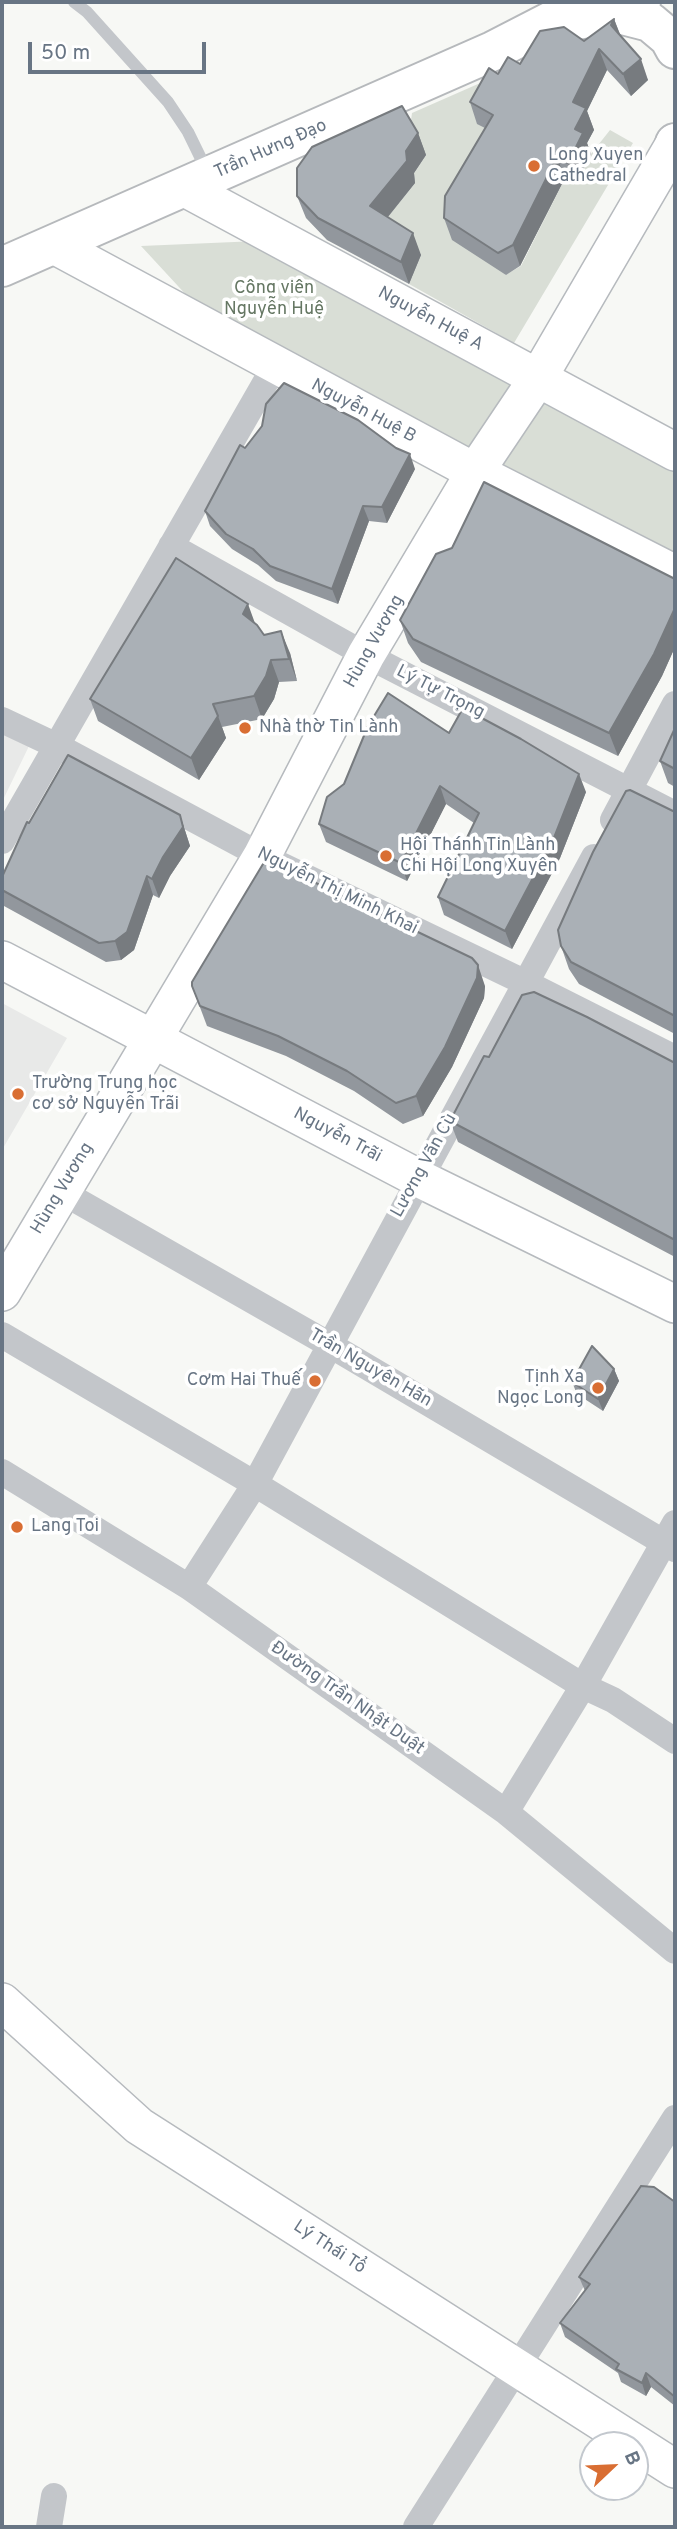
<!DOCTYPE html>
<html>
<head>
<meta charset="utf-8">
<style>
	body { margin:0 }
	#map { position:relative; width:677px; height:2529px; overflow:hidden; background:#f7f8f5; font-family:Overpass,sans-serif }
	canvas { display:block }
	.frame { position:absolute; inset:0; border:4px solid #687584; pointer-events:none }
	.north { position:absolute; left:579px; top:2431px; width:70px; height:70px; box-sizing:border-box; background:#fff; border:2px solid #c3c8ce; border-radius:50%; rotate:67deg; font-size:19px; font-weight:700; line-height:28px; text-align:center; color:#687584 }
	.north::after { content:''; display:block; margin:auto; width:24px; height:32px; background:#d96e33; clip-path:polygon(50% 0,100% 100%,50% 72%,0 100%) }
	.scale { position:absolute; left:28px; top:42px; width:178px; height:32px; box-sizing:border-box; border:4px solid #687584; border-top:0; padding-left:9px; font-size:21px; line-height:24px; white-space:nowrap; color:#687584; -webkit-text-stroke:5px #fff; paint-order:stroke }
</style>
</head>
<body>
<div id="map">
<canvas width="677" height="2529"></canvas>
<div class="frame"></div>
<div class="north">B</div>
<div class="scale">50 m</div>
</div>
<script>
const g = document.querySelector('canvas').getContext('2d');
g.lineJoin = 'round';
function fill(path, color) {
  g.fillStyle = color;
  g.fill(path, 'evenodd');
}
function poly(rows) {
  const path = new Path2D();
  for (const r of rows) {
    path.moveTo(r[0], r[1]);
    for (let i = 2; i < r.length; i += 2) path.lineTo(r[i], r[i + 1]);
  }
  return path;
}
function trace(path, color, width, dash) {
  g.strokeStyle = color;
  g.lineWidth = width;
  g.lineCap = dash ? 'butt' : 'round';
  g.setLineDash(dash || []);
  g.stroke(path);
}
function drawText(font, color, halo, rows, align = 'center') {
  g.font = font + ' Overpass,sans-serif';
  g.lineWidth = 7;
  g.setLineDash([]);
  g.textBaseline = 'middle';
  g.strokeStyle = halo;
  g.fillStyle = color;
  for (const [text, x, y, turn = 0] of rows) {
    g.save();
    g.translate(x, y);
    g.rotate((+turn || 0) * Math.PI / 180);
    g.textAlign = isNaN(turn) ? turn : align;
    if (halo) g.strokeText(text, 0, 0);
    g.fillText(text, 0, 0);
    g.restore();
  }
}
fill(poly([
	[2,729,30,744,2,802],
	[2,1003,67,1038,2,1150]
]), '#e8e9e8');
fill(poly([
	[503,73,501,137,505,275,521,266,565,178,576,184,591,154,610,130,633,143,514,343,409,284,421,255,378,229,415,183,414,173,426,155,410,128,412,113],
	[281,240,675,450,675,570,226,338,141,246]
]), '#d9ded6');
const secondary = poly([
	[185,188,675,452],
	[54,245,475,472,675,574],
	[2,960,418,1178,675,1304],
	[2,1292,262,856,366,655,475,472,538,378,675,143],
	[2,2002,139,2126,675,2469]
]);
const highway = poly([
	[615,13,650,22,669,38,675,49],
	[561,23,615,13,641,2],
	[675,144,675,143],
	[2,267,493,51,588,2]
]);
trace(secondary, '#b6babe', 40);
trace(highway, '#b6b9bc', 42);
trace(poly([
	[74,2,87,12,168,102,188,132,208,173]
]), '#c3c6ca', 12);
trace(poly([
	[171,546,366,655,675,814],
	[2,720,57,746,262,856,526,983,675,1058],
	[613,820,675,704],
	[2,841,276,364],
	[62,1192,330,1345,675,1549],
	[2,1335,255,1484,583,1686,613,1700,675,1741],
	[2,1472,189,1587,506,1812,675,1951],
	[189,1587,255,1484,594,857],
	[506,1812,583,1686,675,1523],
	[49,2527,54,2496],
	[416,2527,675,2118]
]), '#c3c6ca', 26);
trace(secondary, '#fff', 37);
trace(highway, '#fff', 38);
fill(poly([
	[614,19,620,34,648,80,631,96,607,70,587,111,594,130,587,143,591,154,576,184,565,178,520,266,506,275,452,240,444,218,485,128,477,124,470,102,498,74,584,41],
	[418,133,426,155,414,173,415,183,388,217,421,255,409,284,327,240,306,218,297,196],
	[245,448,415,469,387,523,369,521,338,604,276,581,258,565,232,549,210,526,205,511],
	[675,579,675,647,662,676,618,756,421,662,408,643,400,620],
	[255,624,264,635,290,653,297,681,279,682,274,699,262,719,222,727,226,738,199,780,98,721,90,699],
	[675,728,675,787,668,783,660,761],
	[449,733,586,792,560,858,512,949,444,915,438,897,474,823,446,804,407,881,326,842,319,824],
	[675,812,675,1034,579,984,569,969,561,946],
	[180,815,190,846,170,876,159,898,153,895,134,950,121,960,106,962,4,906,2,900,2,877,29,823],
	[192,986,485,986,484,998,452,1067,423,1116,403,1124,354,1091,286,1056,207,1026],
	[675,1063,675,1257,458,1142,450,1121],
	[614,1369,619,1381,603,1411,577,1394,572,1382],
	[675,2202,675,2406,651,2387,646,2396,621,2382,618,2373,565,2337,560,2323,585,2291,579,2277]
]), '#92979d');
fill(poly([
	[614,19,622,40,611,25],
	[599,49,607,70,587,111,594,130,587,143,591,154,576,184,568,163,575,129,573,102],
	[641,59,648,80,631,96,623,74],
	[418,133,426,155,414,173,415,183,378,229,370,206],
	[557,157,565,178,520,266,513,245],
	[413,233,421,255,409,284,401,262],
	[410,454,415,469,387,523,382,507],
	[363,506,369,521,338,604,332,589],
	[248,604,256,626,243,614],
	[675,608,675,647,662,676,618,756,609,733],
	[281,631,290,653,297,681,289,659],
	[271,660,279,682,274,699,262,719,254,696],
	[218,716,226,738,199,780,191,758],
	[579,774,586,792,560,858,512,949,505,931],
	[440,786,446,804,407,881,401,863],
	[180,815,190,846,170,876,159,898,152,879],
	[147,876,153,895,134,950,121,960,115,941],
	[478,965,485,986,484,998,452,1067,423,1116,416,1096],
	[614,1369,619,1381,603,1411,598,1399],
	[646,2373,651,2387,646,2396,642,2383]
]), '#777b7f');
const building = poly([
	[614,19,611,25,641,59,623,74,599,49,573,102,586,108,575,129,583,133,568,163,557,157,513,245,498,253,444,218,445,196,493,115,470,102,489,68,498,74,508,57,520,64,540,31,564,27,584,41,614,19],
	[402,106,418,133,406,151,407,161,370,206,413,233,401,262,318,218,297,196,297,168,312,147,402,106],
	[284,383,358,420,396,448,410,454,382,507,363,506,332,589,270,566,253,549,226,534,205,511,240,445,245,448,262,426,266,404,284,383],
	[484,482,675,579,675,608,654,654,609,733,413,639,400,620,436,554,452,548,484,482],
	[176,558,248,604,243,614,257,625,264,635,281,631,289,659,271,660,266,676,254,696,213,704,218,716,191,758,90,699,176,558],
	[388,693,449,733,463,708,521,739,579,774,553,840,505,931,438,897,479,813,440,786,401,863,319,824,327,797,344,784,368,726,388,693],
	[675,728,675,769,660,761,675,728],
	[68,755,180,815,183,827,163,857,152,879,147,876,127,932,115,941,99,943,2,890,2,877,27,822,29,823,68,755],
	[630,790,675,812,675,1016,571,962,561,946,558,930,593,852,626,791,630,790],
	[266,859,472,958,478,965,477,978,445,1047,416,1096,396,1103,347,1071,278,1036,200,1006,192,986,192,982,266,859],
	[534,992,587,1017,675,1063,675,1240,450,1121,484,1056,489,1057,522,995,534,992],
	[592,1346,614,1369,598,1399,572,1382,592,1346],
	[641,2186,654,2187,675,2202,675,2397,646,2373,642,2383,616,2369,619,2364,560,2323,590,2284,579,2277,641,2186]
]);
fill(building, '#aab0b6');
trace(building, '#777b7f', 2);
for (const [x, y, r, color] of [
	[534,166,7,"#d96e33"],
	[245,728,7,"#d96e33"],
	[386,856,7,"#d96e33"],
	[18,1094,7,"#d96e33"],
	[315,1381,7,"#d96e33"],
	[598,1388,7,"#d96e33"],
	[17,1527,7,"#d96e33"]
]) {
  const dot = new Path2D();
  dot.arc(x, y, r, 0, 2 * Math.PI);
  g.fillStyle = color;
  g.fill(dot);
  trace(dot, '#fff', 2.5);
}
drawText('18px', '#687584', '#fff', [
	["Trần Hưng Đạo",271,150,-24],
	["Nguyễn Huệ A",430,320,28],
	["Nguyễn Huệ B",363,412,28],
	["Hùng Vương",375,642,-61],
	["Lý Tự Trọng",440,693,27],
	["Nguyễn Thị Minh Khai",337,892,26],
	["Nguyễn Trãi",337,1136,28],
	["Lương Vãn Cù",425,1166,-61],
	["Hùng Vương",63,1189,-59],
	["Trần Nguyên Hãn",370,1369,30],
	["Đường Trần Nhật Duật",347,1699,35],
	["Lý Thái Tổ",329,2248,33]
]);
drawText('18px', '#687584', '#fff', [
	["Long Xuyen",548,156],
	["Cathedral",548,177],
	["Nhà thờ Tin Lành",259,728],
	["Hội Thánh Tin Lành",400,846],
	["Chi Hội Long Xuyên",400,867],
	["Trường Trung học",32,1084],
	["cơ sở Nguyễn Trãi",32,1105],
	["Tịnh Xa",584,1378,"right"],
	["Ngọc Long",584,1399,"right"],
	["Cơm Hai Thuế",301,1381,"right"],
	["Lang Toi",31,1527]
], 'left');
drawText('18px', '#657763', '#fff', [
	["Công viên",274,289],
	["Nguyễn Huệ",274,310]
]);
</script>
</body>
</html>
